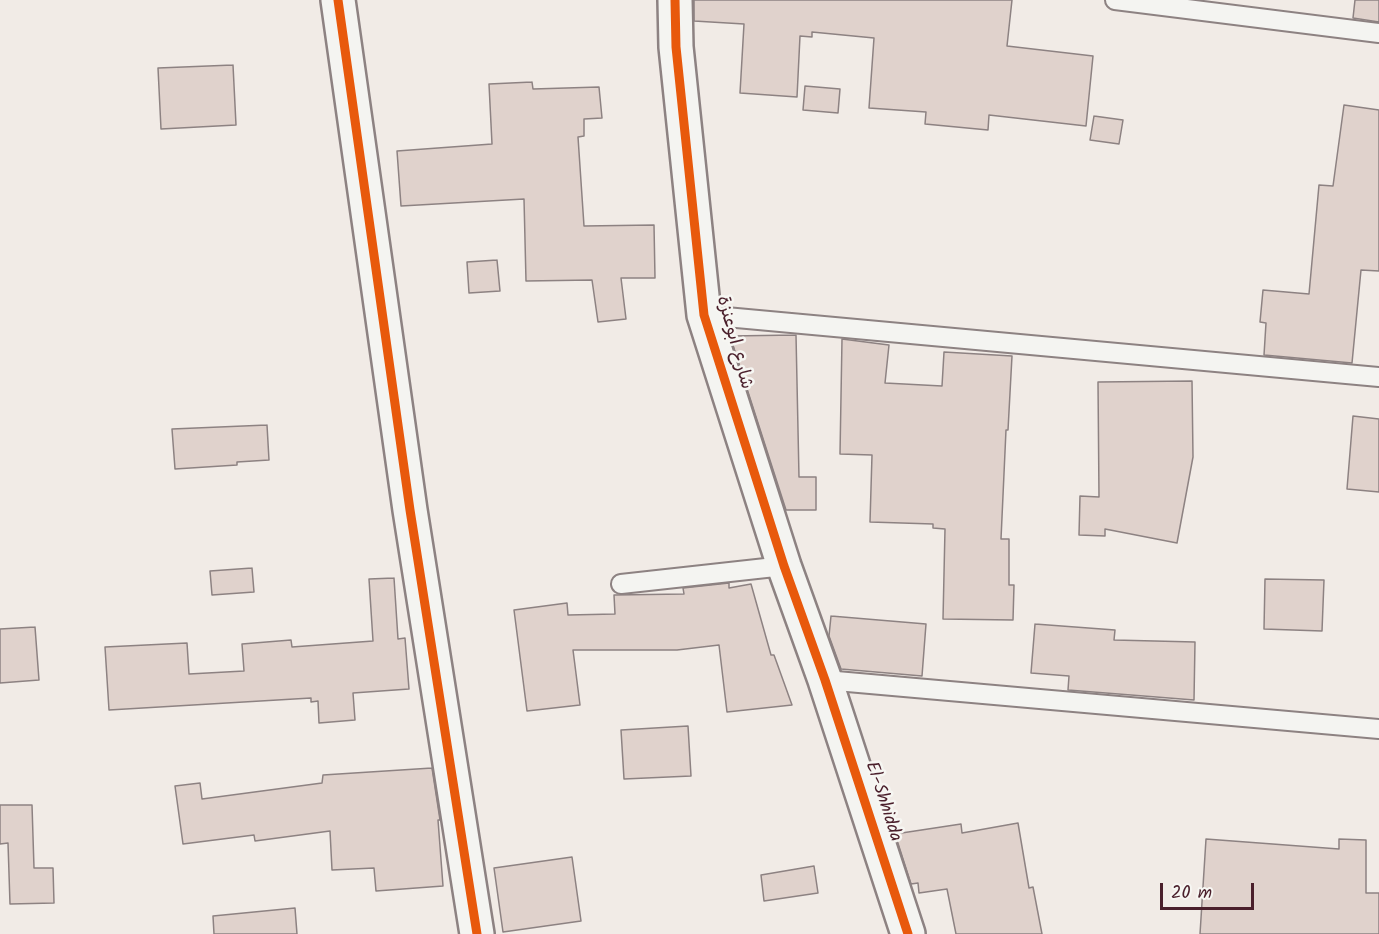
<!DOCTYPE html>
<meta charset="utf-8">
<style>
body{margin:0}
#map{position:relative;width:1379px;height:934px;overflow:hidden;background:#f1ebe6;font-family:Kalam,sans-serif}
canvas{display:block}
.scale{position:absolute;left:1160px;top:883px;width:94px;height:27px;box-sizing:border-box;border:3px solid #4a1f2b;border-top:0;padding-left:8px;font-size:18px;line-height:21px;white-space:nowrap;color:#4a1f2b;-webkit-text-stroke:4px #f6f6f2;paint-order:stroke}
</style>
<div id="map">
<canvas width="1379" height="934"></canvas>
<div class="scale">20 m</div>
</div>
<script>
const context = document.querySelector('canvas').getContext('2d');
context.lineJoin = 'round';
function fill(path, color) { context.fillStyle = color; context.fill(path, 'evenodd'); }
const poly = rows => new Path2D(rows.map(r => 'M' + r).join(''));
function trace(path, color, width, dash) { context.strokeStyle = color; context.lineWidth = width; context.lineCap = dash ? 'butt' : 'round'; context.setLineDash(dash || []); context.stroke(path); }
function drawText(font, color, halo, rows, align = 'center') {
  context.font = font + ' Kalam,"Playpen Sans Arabic",sans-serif'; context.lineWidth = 5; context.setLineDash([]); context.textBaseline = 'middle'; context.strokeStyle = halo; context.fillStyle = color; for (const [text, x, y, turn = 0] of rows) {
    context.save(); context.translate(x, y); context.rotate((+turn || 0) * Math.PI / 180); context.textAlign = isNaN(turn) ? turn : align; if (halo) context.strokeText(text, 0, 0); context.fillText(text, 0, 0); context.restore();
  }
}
const building = poly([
 [694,0,1012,0,1007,46,1093,56,1086,126,989,115,988,130,925,124,926,112,869,108,874,38,812,32,812,37,800,36,797,97,740,93,744,24,694,21,694,0],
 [1355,0,1379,0,1379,22,1353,18,1355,0],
 [233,65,236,125,161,129,158,68,233,65],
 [532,82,533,89,599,87,602,118,584,119,584,136,578,137,584,226,654,225,655,278,621,278,626,319,598,322,592,280,526,281,524,199,401,206,397,151,492,144,489,84,532,82],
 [805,86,840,89,838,113,803,110,805,86],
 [1344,105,1379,110,1379,271,1361,270,1352,363,1264,355,1266,323,1260,322,1263,290,1309,294,1319,185,1333,186,1344,105],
 [1094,116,1123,120,1119,144,1090,140,1094,116],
 [497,260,500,291,469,293,467,262,497,260],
 [796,335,799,477,816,477,816,510,786,510,730,336,796,335],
 [842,339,889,345,885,383,942,386,944,352,1012,356,1008,430,1006,430,1001,539,1009,539,1009,585,1014,585,1013,620,943,619,945,529,933,528,933,524,870,522,872,455,840,454,842,339],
 [1192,381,1193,457,1177,543,1105,529,1105,536,1079,535,1080,496,1099,497,1098,382,1192,381],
 [1353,416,1379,419,1379,492,1347,489,1353,416],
 [267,425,269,460,237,462,237,465,175,469,172,429,267,425],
 [252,568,254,592,212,595,210,571,252,568],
 [394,578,398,639,405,638,409,689,353,693,355,720,319,723,318,701,311,702,311,698,109,710,105,647,187,643,189,674,244,671,242,644,291,640,292,647,373,641,369,579,394,578],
 [1265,579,1324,580,1322,631,1264,629,1265,579],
 [729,583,729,588,751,584,771,655,774,655,792,705,727,712,719,645,677,650,573,650,580,705,527,711,514,610,567,603,568,615,615,614,614,595,684,594,683,588,729,583],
 [831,616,926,624,922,676,841,669,829,636,831,616],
 [1035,624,1115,630,1114,640,1195,642,1194,700,1068,690,1069,676,1031,673,1035,624],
 [35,627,39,680,0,683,0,629,35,627],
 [688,726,691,776,624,779,621,730,688,726],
 [432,768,440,820,438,820,443,886,376,891,374,868,332,870,330,831,255,841,254,835,183,844,175,786,200,783,202,799,322,783,323,775,432,768],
 [0,805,32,805,34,868,53,868,54,903,10,904,8,843,0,844,0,805],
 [1018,823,1029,888,1033,887,1042,934,956,934,947,889,919,893,918,883,911,884,895,834,961,824,962,833,1018,823],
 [1206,839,1339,849,1339,839,1366,840,1366,893,1379,893,1379,934,1200,934,1206,839],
 [572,857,581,921,503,932,494,868,572,857],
 [814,866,818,893,764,901,761,875,814,866],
 [295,908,297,934,214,934,213,916,295,908]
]);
fill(building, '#e0d2cc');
trace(building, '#8d8282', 1.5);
const service = poly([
 [1115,0,1379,33],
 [704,315,1379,377],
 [621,584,784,566],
 [825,680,1379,729]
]);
const minor = poly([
 [338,0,410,510,477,934],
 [675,0,676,47,704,315,784,566,825,680,908,934]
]);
trace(service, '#8d8282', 22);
trace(minor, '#8d8282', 38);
trace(service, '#f4f4f1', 18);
trace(minor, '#f4f4f1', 33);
trace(poly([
 [338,0,410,510,477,934],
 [675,0,676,47,704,315,784,566,825,680,908,934]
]), '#e8590c', 9);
drawText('18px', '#4a1f2b', '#f6f6f2', [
 ["شارع ابوعنزة",733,343,75],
 ["El-Shhidda",882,802,72]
]);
</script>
